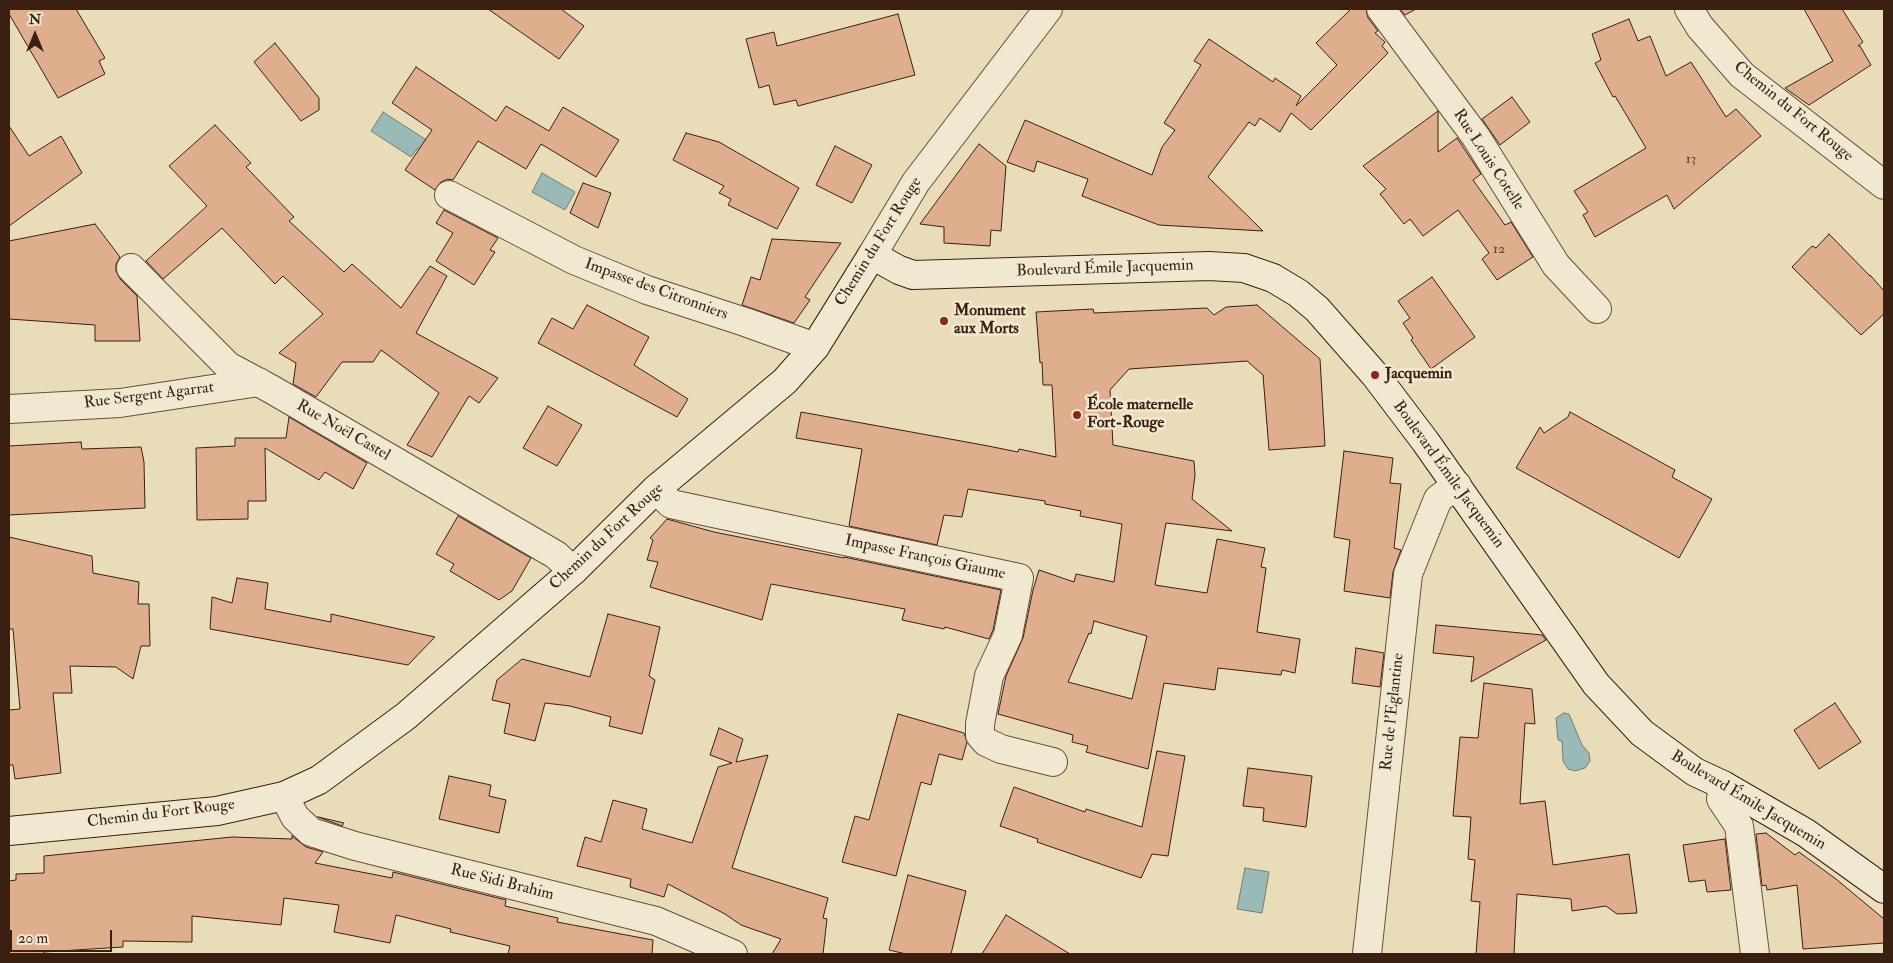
<!DOCTYPE html>
<meta charset="utf-8">
<style>
body{margin:0}
#map{position:relative;width:1893px;height:963px;overflow:hidden;background:#e9dcb9;font-family:"IM FELL Double Pica",serif}
canvas{display:block}
.frame{position:absolute;inset:0;border:10px solid #3b1f13;pointer-events:none}
.north{position:absolute;left:10px;top:10px;width:50px;height:50px;-webkit-text-stroke:4px #f1e8d2;paint-order:stroke;rotate:0deg;font-size:14px;font-weight:700;line-height:20px;text-align:center;color:#3b1f13}
.north::after{content:'';display:block;margin:auto;width:18px;height:22px;background:#3b1f13;clip-path:polygon(50% 0,100% 100%,50% 72%,0 100%)}
.scale{position:absolute;left:10px;top:930px;width:102px;height:22px;box-sizing:border-box;border:2px solid #3b1f13;border-top:0;padding-left:6px;font-size:15px;line-height:18px;white-space:nowrap;color:#3b1f13;-webkit-text-stroke:4px #f1e8d2;paint-order:stroke}
</style>
<div id="map">
<canvas width="1893" height="963"></canvas>
<div class="frame"></div>
<div class="north">N</div>
<div class="scale">20 m</div>
</div>
<script>
const context = document.querySelector('canvas').getContext('2d');
context.lineJoin = 'round';
function fill(path, color) { context.fillStyle = color; context.fill(path, 'evenodd'); }
const poly = rows => new Path2D(rows.map(r => 'M' + r).join(''));
function trace(path, color, width, dash) { context.strokeStyle = color; context.lineWidth = width; context.lineCap = dash ? 'butt' : 'round'; context.setLineDash(dash || []); context.stroke(path); }
function drawText(font, color, halo, rows, align = 'center') {
  context.font = font + ' "IM FELL Double Pica",serif'; context.lineWidth = 5; context.setLineDash([]); context.textBaseline = 'middle'; context.strokeStyle = halo; context.fillStyle = color; for (const [text, x, y, turn = 0] of rows) {
    context.save(); context.translate(x, y); context.rotate((+turn || 0) * Math.PI / 180); context.textAlign = isNaN(turn) ? turn : align; if (halo) context.strokeText(text, 0, 0); context.fillText(text, 0, 0); context.restore();
  }
}
const water = poly([
 [383,112,428,141,424,148,418,148,411,157,371,131,383,112],
 [542,173,575,192,565,210,532,192,542,173],
 [1564,713,1569,714,1582,745,1589,753,1590,761,1585,768,1575,771,1568,769,1563,761,1562,741,1558,740,1556,718,1564,713],
 [1245,868,1269,872,1262,913,1237,909,1245,868]
]);
fill(water, '#9abab7');
trace(water, '#747c75', 1);
const building = poly([
 [9,9,76,9,105,58,99,61,105,74,58,98,9,14,9,9],
 [488,9,561,9,584,26,559,59,488,9],
 [1351,9,1366,9,1368,18,1378,31,1375,33,1385,42,1382,46,1388,53,1311,130,1291,113,1280,132,1260,118,1255,126,1249,122,1208,177,1263,231,1159,225,1082,196,1088,179,1037,161,1034,172,1007,162,1025,120,1152,175,1162,147,1175,130,1164,123,1201,65,1194,61,1209,39,1273,82,1275,78,1301,96,1296,106,1337,65,1316,43,1351,9],
 [1400,9,1416,9,1405,15,1400,9],
 [1804,9,1842,9,1863,42,1858,46,1860,46,1871,65,1809,105,1785,88,1833,61,1804,9],
 [898,14,915,75,798,106,796,100,774,105,769,85,759,88,746,39,774,32,777,46,898,14],
 [1629,19,1638,41,1650,36,1666,76,1691,62,1726,117,1736,109,1761,136,1674,209,1667,195,1595,237,1583,215,1588,212,1574,191,1646,148,1615,96,1613,97,1595,63,1601,60,1592,34,1629,19],
 [275,43,319,98,319,110,301,121,254,62,275,43],
 [416,67,496,121,506,106,549,131,563,107,619,140,596,177,541,144,526,169,478,141,453,180,448,179,441,182,435,190,405,170,432,130,392,103,416,67],
 [1512,97,1530,122,1500,145,1482,119,1512,97],
 [1438,111,1438,152,1457,138,1481,174,1473,180,1505,225,1511,222,1533,257,1497,280,1482,259,1489,253,1458,210,1423,236,1410,219,1404,224,1380,194,1386,189,1363,166,1438,111],
 [215,125,251,163,246,167,294,217,289,221,344,272,352,264,401,308,430,266,447,276,416,333,498,378,479,403,469,396,432,457,407,445,439,393,381,350,373,362,342,362,316,397,293,384,296,363,279,353,323,314,283,276,275,284,222,228,163,279,146,261,207,206,169,166,215,125],
 [9,126,29,156,61,136,82,173,9,226,9,126],
 [686,133,719,142,799,188,777,229,728,205,731,199,719,193,724,186,673,160,686,133],
 [979,144,1006,166,1001,231,991,230,990,246,944,243,944,227,920,224,979,144],
 [835,146,872,165,852,203,816,185,835,146],
 [583,183,611,193,598,228,570,213,583,183],
 [444,210,498,238,490,250,495,252,474,285,436,261,453,233,436,223,444,210],
 [95,224,120,257,116,264,116,271,120,279,137,296,140,341,95,341,95,325,9,319,9,241,95,224],
 [1829,234,1870,276,1870,275,1884,291,1884,314,1861,335,1792,267,1812,246,1816,248,1829,234],
 [772,239,841,243,805,297,810,300,794,323,742,305,751,277,760,280,772,239],
 [1432,277,1475,337,1431,369,1411,340,1413,338,1403,323,1410,318,1398,301,1432,277],
 [587,305,649,337,634,365,688,399,677,417,538,343,552,318,573,329,587,305],
 [1257,305,1320,359,1325,446,1269,450,1263,375,1247,361,1129,369,1110,390,1113,445,1194,461,1195,475,1192,499,1232,531,1166,523,1155,585,1207,593,1217,539,1265,548,1261,567,1266,568,1257,632,1300,639,1295,673,1282,670,1281,675,1218,668,1215,690,1164,683,1148,769,1086,752,1088,746,1072,742,1073,735,998,714,1006,676,1023,638,1033,590,1039,570,1074,582,1076,574,1114,582,1122,524,1080,516,1081,511,1045,504,1045,501,968,489,962,517,944,515,937,545,849,526,862,449,796,438,801,412,983,445,1018,452,1019,449,1056,457,1052,385,1043,385,1042,362,1040,363,1036,312,1093,309,1094,313,1207,308,1214,315,1226,307,1257,305],
 [1094,621,1147,636,1132,699,1068,682,1089,633,1091,634,1094,621],
 [548,406,582,425,557,466,523,448,548,406],
 [1570,412,1675,470,1672,477,1712,499,1679,558,1516,468,1540,427,1544,433,1568,417,1570,412],
 [289,417,367,463,353,489,325,472,319,480,265,448,266,501,248,501,248,519,197,520,196,448,235,446,235,438,286,438,289,417],
 [81,442,82,449,141,447,144,462,145,508,9,515,9,446,81,442],
 [1344,451,1393,458,1390,483,1401,484,1394,548,1401,550,1393,572,1390,598,1344,591,1350,540,1334,537,1344,451],
 [458,516,531,558,512,591,499,600,450,571,454,564,436,554,458,516],
 [667,519,714,532,844,558,844,557,1001,590,993,630,989,639,945,627,944,629,902,620,905,609,771,584,762,620,650,587,658,562,647,560,653,540,650,538,667,519],
 [9,537,92,556,93,573,139,582,138,604,149,604,150,646,141,646,133,679,116,667,70,666,72,693,53,693,61,773,15,779,13,765,9,765,9,710,20,709,13,629,9,629,9,537],
 [237,578,268,583,265,609,331,622,331,614,435,637,408,665,210,629,212,597,232,603,237,578],
 [608,614,660,627,649,676,655,680,642,734,609,726,611,717,570,706,545,703,535,741,504,733,510,704,492,700,497,680,522,659,590,677,608,614],
 [1436,625,1542,635,1546,640,1471,682,1474,657,1433,653,1436,625],
 [1356,648,1384,653,1380,687,1352,683,1356,648],
 [1484,683,1532,689,1535,724,1525,723,1520,804,1545,801,1553,865,1629,854,1637,913,1617,914,1606,906,1572,911,1571,899,1517,894,1514,954,1476,954,1480,902,1471,901,1475,860,1468,859,1471,817,1453,816,1460,737,1478,738,1484,683],
 [1835,703,1861,742,1819,769,1794,730,1835,703],
 [898,714,964,733,967,742,962,760,939,754,931,785,921,782,896,876,842,862,855,816,869,820,898,714],
 [719,728,743,739,736,762,768,755,732,868,828,898,823,918,827,919,823,954,772,954,781,939,741,925,725,914,668,884,664,897,630,887,631,879,577,866,585,837,601,842,613,800,647,809,642,829,692,843,718,767,732,763,710,755,719,728],
 [1157,751,1185,756,1168,856,1152,854,1141,878,1037,842,1038,839,1000,826,1014,787,1085,812,1086,809,1142,827,1157,751],
 [1248,768,1312,776,1306,827,1263,821,1264,808,1243,806,1248,768],
 [449,776,491,785,489,796,506,800,499,833,439,819,449,776],
 [318,817,344,823,342,826,318,817],
 [1766,833,1795,855,1799,852,1836,879,1884,919,1884,943,1803,949,1797,885,1767,890,1766,885,1762,886,1756,834,1766,833],
 [292,836,306,847,323,852,315,863,392,878,393,872,506,900,505,906,558,918,557,922,653,940,652,954,508,954,510,946,450,932,451,929,396,915,390,943,334,932,339,905,284,898,281,925,192,916,192,942,123,941,123,947,44,952,44,954,9,954,9,881,16,880,16,874,44,873,44,856,232,837,292,839,292,836],
 [1725,839,1731,890,1707,892,1705,880,1689,882,1683,845,1725,839],
 [908,875,966,891,951,954,906,954,889,950,908,875],
 [1006,915,1070,954,982,954,1006,915]
]);
fill(building, '#dfae8d');
trace(building, '#3b1f13', 1);
const minor = poly([
 [1381,9,1476,137,1556,265,1597,309],
 [1689,9,1700,27,1742,75,1884,185],
 [449,195,574,260,647,290,745,322,815,347],
 [872,255,916,182,1048,9],
 [131,268,228,366,271,389,556,555,573,571],
 [9,409,120,403,259,382],
 [656,489,671,504,1019,578,1008,635,989,676,980,724,980,735,986,742,1001,749,1053,762],
 [1723,785,1721,799,1739,826,1755,954],
 [284,796,295,817,311,832,355,846,656,921,733,954],
 [1367,954,1408,574,1438,499,1457,485]
]);
const secondary = poly([
 [9,831,217,811,284,796,319,780,406,716,573,571,656,489,785,381,815,347,872,255,899,270,913,275,1209,266,1244,268,1273,278,1298,293,1317,309,1375,375,1425,441,1596,684,1642,733,1695,772,1723,785,1806,833,1884,889]
]);
trace(minor, '#664e3c', 30);
trace(secondary, '#3b1f13', 30);
trace(minor, '#f1e8d2', 28);
trace(secondary, '#f1e8d2', 28);
for (const [x, y, r, color] of [
 [944,321,5,"#8f2418"],
 [1375,375,5,"#8f2418"],
 [1077,415,5,"#8f2418"]
]) { const dot = new Path2D(); dot.arc(x, y, r, 0, 2 * Math.PI); context.fillStyle = color; context.fill(dot); trace(dot, '#f1e8d2', 2); }
drawText('14px', '#644332', null, [
 ["13",1691,160],
 ["12",1499,250]
]);
drawText('16px', '#3b1f13', '#f1e8d2', [
 ["Chemin du Fort Rouge",1793,112,39],
 ["Rue Louis Cotelle",1488,160,57],
 ["Chemin du Fort Rouge",879,242,-58],
 ["Boulevard Émile Jacquemin",1105,269,-2],
 ["Impasse des Citronniers",656,290,20],
 ["Rue Sergent Agarrat",149,396,-7],
 ["Rue Noël Castel",343,431,30],
 ["Boulevard Émile Jacquemin",1448,475,54],
 ["Chemin du Fort Rouge",607,537,-43],
 ["Impasse François Giaume",925,558,12],
 ["Rue de l'Eglantine",1393,712,-84],
 ["Boulevard Émile Jacquemin",1748,801,31],
 ["Chemin du Fort Rouge",161,814,-7],
 ["Rue Sidi Brahim",502,883,14]
]);
drawText('bold 16px', '#3b1f13', '#f1e8d2', [
 ["Monument",954,312],
 ["aux Morts",954,330],
 ["Jacquemin",1385,375],
 ["École maternelle",1087,406],
 ["Fort-Rouge",1087,424]
], 'left');
</script>
